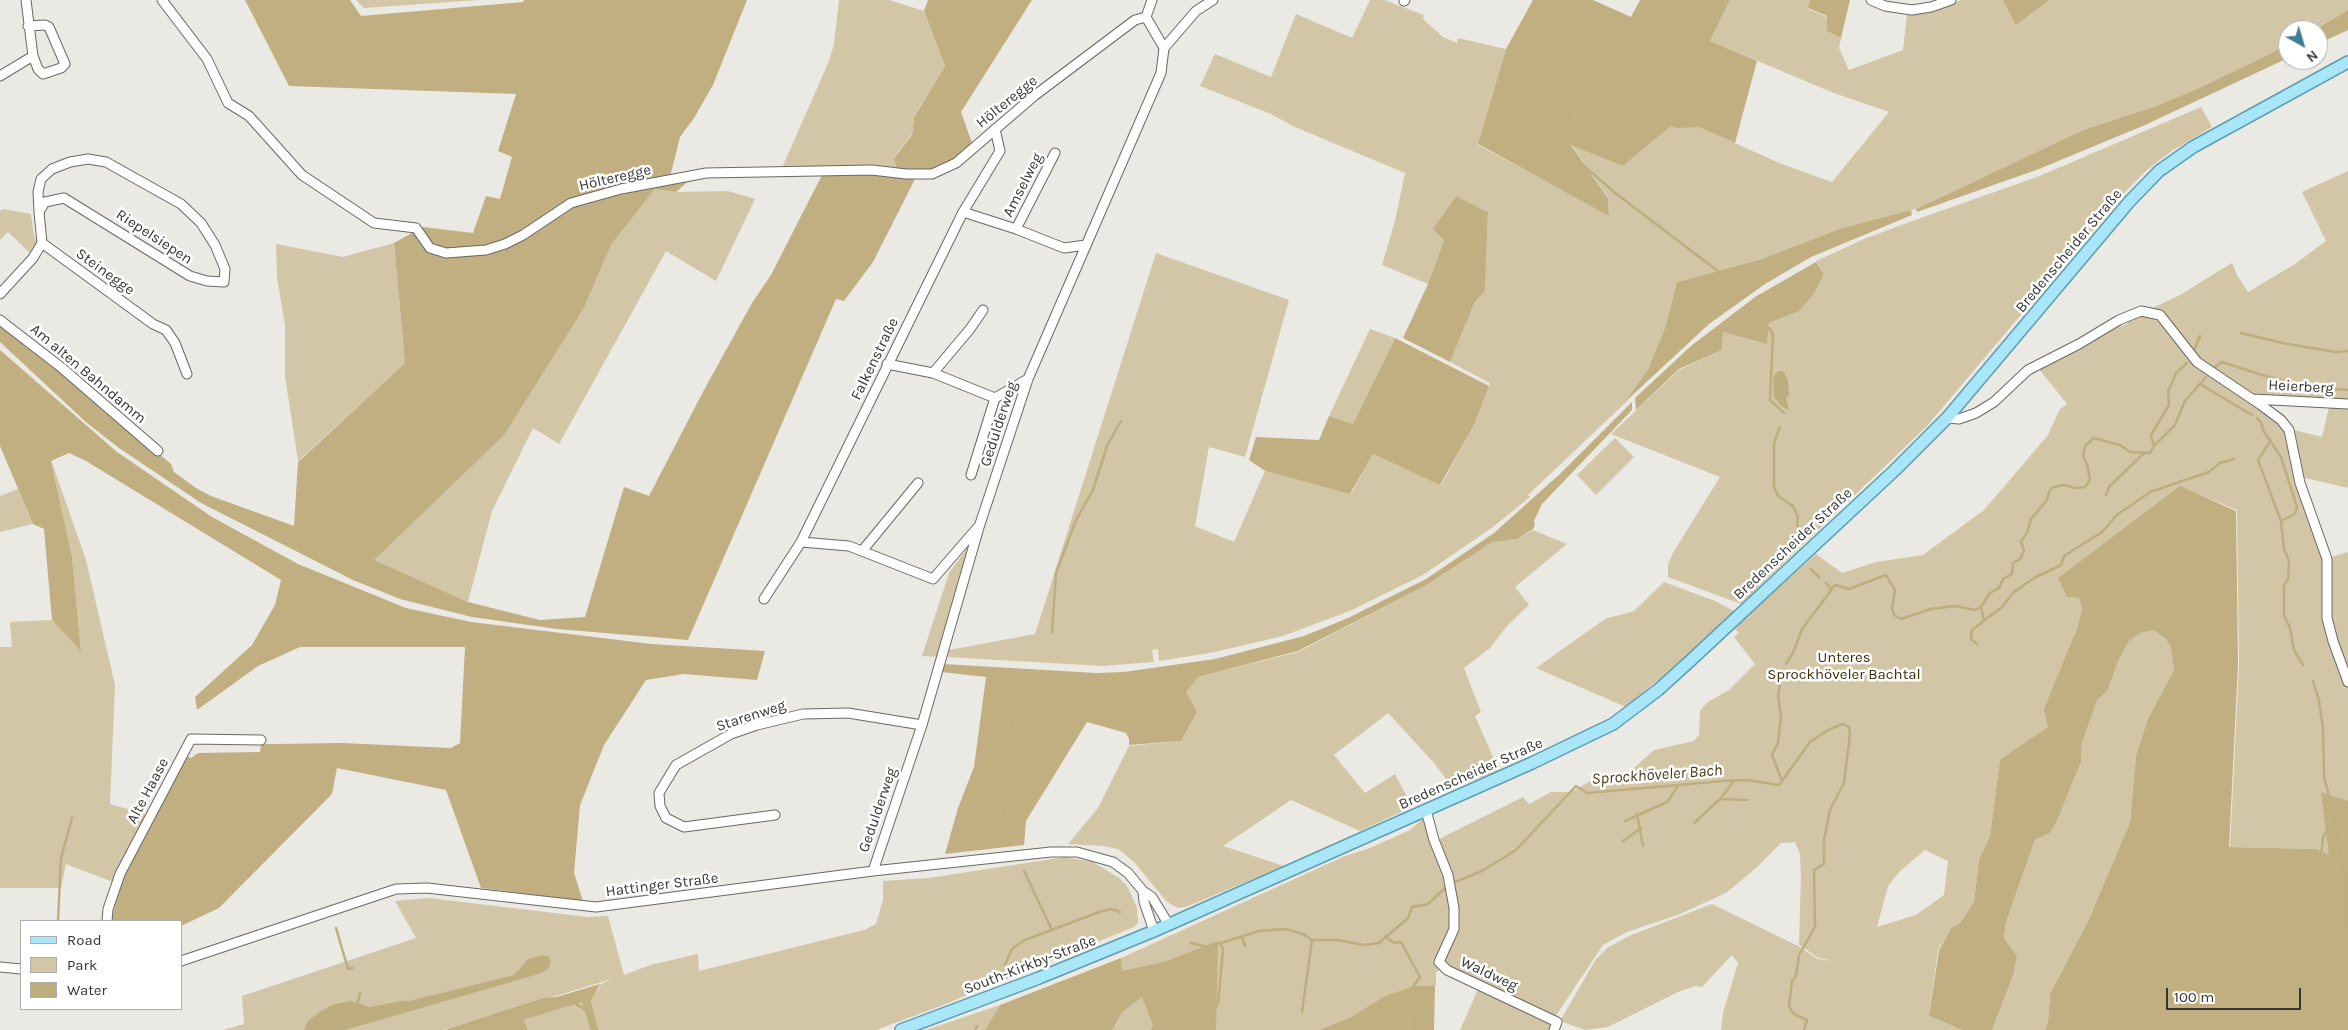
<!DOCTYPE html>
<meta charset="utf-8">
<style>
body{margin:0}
#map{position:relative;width:2348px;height:1030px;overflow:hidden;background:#ebe9e4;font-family:Karla,sans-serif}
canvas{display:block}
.legend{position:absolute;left:20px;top:920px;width:162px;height:90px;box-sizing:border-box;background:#fff;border:1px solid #aeaead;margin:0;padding:6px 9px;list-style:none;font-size:15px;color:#353533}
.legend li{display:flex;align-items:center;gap:10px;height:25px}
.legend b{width:25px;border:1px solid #aeaead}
.north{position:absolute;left:2278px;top:20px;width:50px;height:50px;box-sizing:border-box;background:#fff;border:1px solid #aeaead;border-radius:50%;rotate:141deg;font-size:14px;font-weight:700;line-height:20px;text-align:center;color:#353533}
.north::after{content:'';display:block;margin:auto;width:18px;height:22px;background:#3d7e91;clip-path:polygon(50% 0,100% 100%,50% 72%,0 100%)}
.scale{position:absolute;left:2166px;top:988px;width:135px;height:22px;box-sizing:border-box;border:2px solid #353533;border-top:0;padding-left:6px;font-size:15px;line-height:18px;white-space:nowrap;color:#353533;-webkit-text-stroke:4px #fff;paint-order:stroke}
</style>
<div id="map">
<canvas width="2348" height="1030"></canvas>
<ul class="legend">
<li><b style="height:6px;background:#a9e6f8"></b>Road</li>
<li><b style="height:14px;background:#d3c6a6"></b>Park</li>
<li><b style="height:14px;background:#bead7e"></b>Water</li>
</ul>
<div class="north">N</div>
<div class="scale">100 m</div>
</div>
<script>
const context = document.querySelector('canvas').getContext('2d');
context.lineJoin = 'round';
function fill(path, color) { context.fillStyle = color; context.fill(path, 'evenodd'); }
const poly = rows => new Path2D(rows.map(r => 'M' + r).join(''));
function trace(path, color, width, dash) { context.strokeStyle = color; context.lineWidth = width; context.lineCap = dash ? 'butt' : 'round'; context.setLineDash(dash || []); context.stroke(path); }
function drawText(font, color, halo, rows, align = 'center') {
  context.font = font + ' Karla,sans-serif'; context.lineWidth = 5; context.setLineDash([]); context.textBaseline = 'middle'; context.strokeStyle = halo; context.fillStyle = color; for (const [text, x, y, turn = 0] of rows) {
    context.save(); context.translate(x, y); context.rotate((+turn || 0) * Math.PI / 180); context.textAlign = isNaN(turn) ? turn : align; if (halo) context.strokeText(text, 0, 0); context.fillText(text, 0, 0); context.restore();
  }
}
fill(poly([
 [356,0,479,0,364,8],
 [839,0,889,0,924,11,945,66,914,116,912,134,894,157,897,170,782,168,829,61,834,44],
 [1370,0,1384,0,1424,15,1423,19,1443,37,1457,43,1458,38,1506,49,1478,145,1609,215,1608,197,1571,144,1623,166,1671,126,1699,127,1779,163,1832,182,1889,112,1834,93,1710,41,1730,0,1810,0,1808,9,1827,17,1827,31,1841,38,1839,48,1849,70,1903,50,1907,14,1945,7,1961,0,2348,0,2348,10,2313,30,2288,30,2288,45,2197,89,2153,107,2083,130,1916,209,1839,229,1762,259,1677,282,1665,328,1649,370,1625,403,1528,495,1530,497,1493,527,1423,575,1352,610,1283,636,1210,653,1159,661,1158,649,1152,650,1154,662,1103,666,948,657,949,650,1035,634,1156,253,1289,300,1245,457,1209,447,1195,526,1234,542,1265,471,1351,494,1373,454,1441,485,1474,425,1490,383,1450,362,1475,302,1485,291,1488,212,1456,196,1434,228,1444,240,1428,284,1382,265,1395,221,1405,173,1295,127,1271,114,1200,86,1215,54,1271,77,1296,14,1352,38],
 [2201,107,2212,127,2170,152,2148,169,2122,195,1927,426,1741,604,1668,577,1668,564,1674,551,1720,477,1611,434,1679,370,1722,350,1723,332,1767,344,1769,323,1799,310,1813,294,1824,274,1816,261,1864,239,1915,220,2037,177],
 [2348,171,2348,402,2310,401,2248,393,2290,429,2322,437,2330,403,2348,404,2348,488,2301,477,2327,568,2325,603,2348,685,2348,1030,2318,849,2230,847,2239,664,2237,510,2181,487,2062,575,2068,597,2079,598,2082,609,2048,727,2000,761,1990,836,1979,859,1974,902,1960,923,1951,928,1938,950,1929,1016,1962,1030,1721,1030,1723,1013,1738,963,1732,955,1702,987,1695,986,1678,992,1608,1027,1585,1030,1560,1021,1596,959,1607,948,1629,936,1712,904,1798,946,1818,959,1834,961,1819,958,1799,945,1801,876,1800,854,1795,842,1781,843,1756,868,1726,893,1680,914,1627,932,1603,945,1555,1017,1438,961,1439,969,1436,973,1436,986,1415,986,1385,996,1351,1017,1319,1030,1057,1030,1121,964,1121,958,1345,856,1370,848,1410,830,1424,818,1433,842,1523,797,1529,804,1551,792,1571,792,1589,782,1625,776,1654,750,1694,741,1699,735,1700,711,1708,702,1729,690,1755,664,1734,637,1739,633,1734,628,1816,554,1842,573,1876,562,1923,555,1984,510,2048,435,2060,409,2067,404,2038,368,2108,330,2127,324,2129,319,2180,295,2232,263,2237,275,2248,292,2295,264,2326,241,2302,192],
 [1925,850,1948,861,1944,895,1916,915,1877,927,1888,886,1900,871],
 [655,189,676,192,728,191,755,199,716,281,666,251,559,444,533,428,492,511,468,602,373,560,504,434,584,308,611,245],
 [3,209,31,214,34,236,37,242,30,253,8,232,0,240,0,211],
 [394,243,405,363,298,461,285,376,285,325,277,278,276,244,343,257],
 [1370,329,1395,338,1353,424,1329,416],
 [1615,438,1634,457,1596,495,1577,475],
 [51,460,86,560,115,685,110,804,148,815,113,882,66,864,61,888,0,888,0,647,12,647,10,622,52,620,81,650,72,558],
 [18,489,33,524,0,532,0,496],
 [1533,530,1567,544,1515,587,1529,605,1507,626,1490,648,1464,668,1481,712,1475,716,1499,771,1453,788,1434,763,1388,713,1334,755,1365,793,1395,774,1412,807,1360,831,1291,800,1223,846,1284,866,1186,907,1178,908,1167,902,1134,862,1118,849,1104,846,1068,844,1098,808,1129,746,1181,741,1197,712,1185,692,1198,677,1298,652,1425,586,1492,541,1517,539],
 [975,538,939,657,922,656,949,573],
 [2348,552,2348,677,2328,611,2328,558],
 [1664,582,1715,601,1734,611,1691,652,1626,707,1536,668,1605,619,1634,611],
 [2153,630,2166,639,2172,647,2174,670,2148,720,2136,754,2130,822,2089,919,2050,994,2048,1022,2045,1030,1992,1030,2014,975,2017,956,2004,938,2006,922,2035,840,2050,833,2057,821,2081,762,2082,743,2097,699,2108,690,2118,661,2129,641,2141,633],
 [1065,857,1093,862,1119,878,1127,886,1137,907,1138,923,1134,927,938,1007,876,1030,599,1030,591,1002,601,984,612,979,443,1030,223,1030,244,1024,242,996,416,938,395,901,429,898,588,917,608,916,624,975,650,965,698,954,699,971,864,930,876,924,883,900,883,881,929,878],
 [1479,987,1556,1024,1553,1030,1460,1030],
 [582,1002,590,1030,528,1030,524,1020],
 [1000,1005,985,1030,926,1030]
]), '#d3c6a6');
fill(poly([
 [245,0,350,0,361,16,523,2,524,0,747,0,713,85,694,118,680,137,670,177,692,178,676,192,655,189,611,245,584,308,504,435,374,560,468,602,540,620,585,617,624,487,649,496,704,390,752,303,771,275,822,175,871,173,916,177,873,262,844,301,836,299,688,640,557,629,472,617,400,599,353,580,201,503,119,448,87,423,0,342,0,322,126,426,171,464,174,472,196,488,211,496,294,526,298,462,405,363,394,243,423,227,473,233,486,196,500,199,512,157,498,151,516,94,289,86],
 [928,0,1032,0,961,112,972,143,953,160,928,170,897,170,894,158,912,135,914,117,945,66,924,11],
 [1533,0,1593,0,1631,17,1640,0,1730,0,1710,41,1757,61,1735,143,1699,127,1676,128,1671,126,1623,166,1571,145,1608,198,1609,216,1478,144,1506,49],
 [1810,0,1850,0,1841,38,1827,31,1827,16,1808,8],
 [2003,0,2049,0,2016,25],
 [2348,10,2348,30,2318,44,2318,30,2314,30],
 [2288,45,2288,58,2145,125,2039,169,1917,212,1916,209,2083,130,2153,107,2197,89],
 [1456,196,1488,212,1485,291,1475,302,1450,362,1403,338,1428,284,1444,240,1433,229],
 [1911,210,1912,215,1811,257,1765,284,1709,324,1624,403,1648,370,1665,328,1677,282,1762,259,1839,229],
 [1816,262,1824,274,1813,295,1799,311,1769,323,1767,344,1723,332,1722,350,1679,369,1636,410,1635,398,1691,346,1755,297],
 [1395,338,1489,386,1474,425,1440,485,1373,454,1350,494,1265,471,1249,460,1256,437,1319,440,1329,416,1353,424],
 [0,350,117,452,212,517,298,564,406,608,471,622,651,644,765,651,757,680,684,674,646,680,604,745,580,805,574,873,583,901,481,888,446,790,337,768,332,794,219,908,181,926,181,921,111,921,121,883,186,756,191,758,198,753,260,752,261,744,275,744,342,743,451,748,460,743,465,647,300,647,258,666,197,710,195,697,252,645,275,605,281,580,86,461,69,453,51,461,72,557,81,651,52,620,44,529,33,524,0,446],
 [1632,402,1632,410,1542,504,1534,521,1535,525,1533,529,1517,539,1492,542,1425,586,1298,651,1198,677,1186,692,1197,712,1181,741,1129,745,1129,739,1126,733,1087,722,1026,821,1024,845,945,854,958,808,974,767,986,677,941,672,943,664,1096,673,1124,672,1215,659,1304,636,1348,618,1426,579,1494,533,1561,473],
 [2180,486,2236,511,2238,664,2229,847,2317,849,2329,855,2321,792,2348,801,2348,1030,2045,1030,2048,1022,2050,994,2089,919,2130,822,2136,755,2148,719,2174,670,2171,647,2166,639,2153,630,2141,633,2129,641,2118,661,2108,690,2097,700,2082,743,2081,762,2057,821,2050,833,2035,840,2006,922,2004,938,2017,956,2014,974,1992,1030,1962,1030,1929,1016,1939,950,1951,928,1960,923,1974,902,1979,859,1990,836,2000,760,2048,727,2044,709,2076,631,2082,609,2079,598,2067,597,2058,578],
 [1218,941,1216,1030,1151,1030,1153,1025,1142,997,1122,1012,1112,1030,985,1030,1000,1005,1121,958,1122,971,1164,962],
 [600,984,591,1002,599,1030,590,1030,582,1002,524,1020,528,1030,445,1030],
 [1414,986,1435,986,1434,1030,1319,1030,1351,1017,1385,996]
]), '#c1af81');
fill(poly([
 [1778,371,1783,371,1788,380,1789,395,1786,398,1789,410,1781,406,1774,397,1773,377],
 [542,955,549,957,551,963,548,969,542,973,345,1030,304,1030,308,1021,321,1011,335,1004,351,1001,370,1007,401,1001,409,1001,514,975,528,959]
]), '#bead7e');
trace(poly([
 [1532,57,1547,82,1565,98,1569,108,1570,117,1564,132,1567,148,1574,157,1614,192,1723,275],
 [1769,328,1773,334,1770,400,1784,413],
 [2241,333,2287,344,2336,352,2348,351],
 [2193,353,2200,336],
 [2212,369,2222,362,2262,375,2308,387,2348,390],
 [2200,384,2252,415],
 [2257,418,2261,422,2263,430,2281,457,2297,507,2295,514,2281,521,2284,549,2289,561,2288,579,2284,585,2284,616,2290,628,2294,650,2303,665],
 [1780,427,1774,443,1774,487,1778,496,1793,506,1798,517,1797,524,1801,534],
 [2271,440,2258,460,2281,521],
 [2154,446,2151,435,2169,405,2168,392,2176,373,2187,363],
 [2106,495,2109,487,2144,453],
 [1811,569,1819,577],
 [1826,583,1830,588],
 [1981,607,1984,620],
 [1052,633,1056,573,1076,520,1093,490,1107,446,1121,421],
 [1977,644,1971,639,1972,630,2002,607,2014,592,2034,578,2061,565,2064,556,2102,532,2117,515,2150,492,2209,472,2220,463,2234,459],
 [1786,664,1793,653,1802,629,1835,585,1849,589,1886,575,1895,590,1892,608,1894,615,1901,619,1931,609,1955,606,1975,610,1981,607,1990,593,1999,588,2003,579,2012,574,2013,563,2020,559,2024,551,2021,541,2027,533,2031,519,2046,501,2051,488,2063,485,2076,488,2085,487,2090,480,2087,464,2083,456,2085,446,2094,438,2120,445,2130,452,2150,453,2154,446,2175,425,2185,401,2206,377],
 [1782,781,1772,755,1778,743,1781,717,1778,696,1782,671],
 [1721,799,1747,800],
 [1637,814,1643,846],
 [2335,818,2346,889,2348,925],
 [1625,821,1667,802,1678,786],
 [1694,823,1720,799,1734,781],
 [1623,841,1641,828],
 [1009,843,1004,812,1011,756,1011,727,1014,707],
 [2267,865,2312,862,2321,857,2323,837,2335,818,2324,777,2323,728,2319,701,2313,681],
 [1024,871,1052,930],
 [1455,882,1482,871,1516,850,1576,786,1587,793,1723,781,1748,780,1779,785,1810,742,1828,730,1843,724,1849,727,1850,734,1844,783,1830,810,1824,840,1824,864,1814,870,1815,927,1799,955,1796,976,1792,981,1789,1007,1794,1014,1807,1020,1804,1030],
 [58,921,61,858,72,818],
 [336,928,348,969,353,968],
 [1385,936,1394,943,1401,942,1420,977,1412,988],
 [1242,937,1245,946],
 [1191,943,1208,947,1259,931,1285,929,1303,934,1312,940,1337,940,1364,945,1379,943,1408,918,1412,907,1428,904,1446,887],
 [1005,965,1012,949,1025,940,1102,911,1111,909,1120,912],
 [358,1002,360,993],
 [1302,1012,1312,940],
 [449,1030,545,999,567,998,587,1011,595,1030],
 [975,1030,977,1026],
 [1209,1030,1214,1010,1218,1004,1223,950,1221,943],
 [1415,1030,1415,1010,1420,1003,1417,996]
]), '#bead7e', 2.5);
const minor = poly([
 [162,0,207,59,228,103,249,116,302,175,374,223,416,228,430,248,446,253,486,250,505,244,523,235,571,203,621,189,706,173,872,170,906,174,932,174,956,163,1034,96,1123,29,1135,20,1146,17],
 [1871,0,1885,6,1912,10,1931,7,1951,0],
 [1404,1,1405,0],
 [28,26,45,25,49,27,65,64,61,68,43,74,38,69,33,56],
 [1164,48,1196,11,1213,0],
 [0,76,33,56,26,0],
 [39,212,45,202,64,198,190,276,207,281,224,282,225,269,215,245,201,223,181,204,106,162,88,159,70,162,52,169,41,179,38,192,39,212,42,243],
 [963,212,1016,229,1064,248,1086,245],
 [1016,229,1055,153],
 [0,294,33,258,42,243,153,324,166,330,175,343,187,374],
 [0,320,62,368,158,451],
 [887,364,933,373,995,398,1028,379],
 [933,373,970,329,983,310],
 [2253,399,2348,404],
 [1947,418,1959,419,1976,413,1994,402,2028,370,2079,344,2119,320,2141,311,2160,315,2197,362,2261,405,2281,420,2289,430,2300,483,2327,559,2327,618,2333,641,2348,682],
 [971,475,995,398],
 [801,542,849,546,933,579,978,527],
 [862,551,918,483],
 [764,599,801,542,963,212,1000,151,995,129],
 [1426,810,1434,840,1448,875,1454,908,1454,929,1439,962,1447,970,1557,1022,1554,1030],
 [775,815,684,827,666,818,660,806,659,793,676,765,731,734,757,725,803,714,848,713,922,725],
 [873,871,922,725,980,524,1028,379,1161,73,1164,48,1146,17,1152,0],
 [1143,891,1144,902,1154,931],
 [107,921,108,909,120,874,191,739,261,740],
 [181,961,396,889,427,888,596,907,873,871,1051,852,1077,852,1113,862,1128,873,1143,891,1152,897,1169,925],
 [0,967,21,969]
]);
const major = poly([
 [901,1030,1039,978,1154,931,1532,763,1613,724,1658,690,1690,661,1895,470,1947,418,2129,202,2159,171,2193,147,2348,62]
]);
trace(minor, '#696864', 11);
trace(major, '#5b9eb0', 14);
trace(minor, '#fff', 9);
trace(major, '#a9e6f8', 11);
drawText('15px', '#353533', '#fff', [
 ["Hölteregge",1007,102,-39],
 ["Hölteregge",615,178,-13],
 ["Amselweg",1023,185,-63],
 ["Riepelsiepen",154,237,33],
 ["Bredenscheider Straße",2069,251,-50],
 ["Steinegge",105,272,36],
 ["Falkenstraße",875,359,-64],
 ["Am alten Bahndamm",88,374,40],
 ["Heierberg",2301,387,3],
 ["Gedulderweg",999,424,-72],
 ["Bredenscheider Straße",1793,544,-43],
 ["Starenweg",751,716,-18],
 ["Bredenscheider Straße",1471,774,-24],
 ["Alte Haase",148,791,-62],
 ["Gedulderweg",878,810,-71],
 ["Hattinger Straße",662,885,-7],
 ["South-Kirkby-Straße",1030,965,-21],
 ["Waldweg",1489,974,25]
]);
drawText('15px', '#3d3009', '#fff', [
 ["Unteres",1844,658],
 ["Sprockhöveler Bachtal",1844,675]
]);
drawText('italic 16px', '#483a15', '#fff', [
 ["Sprockhöveler Bach",1657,775,-4]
]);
</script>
